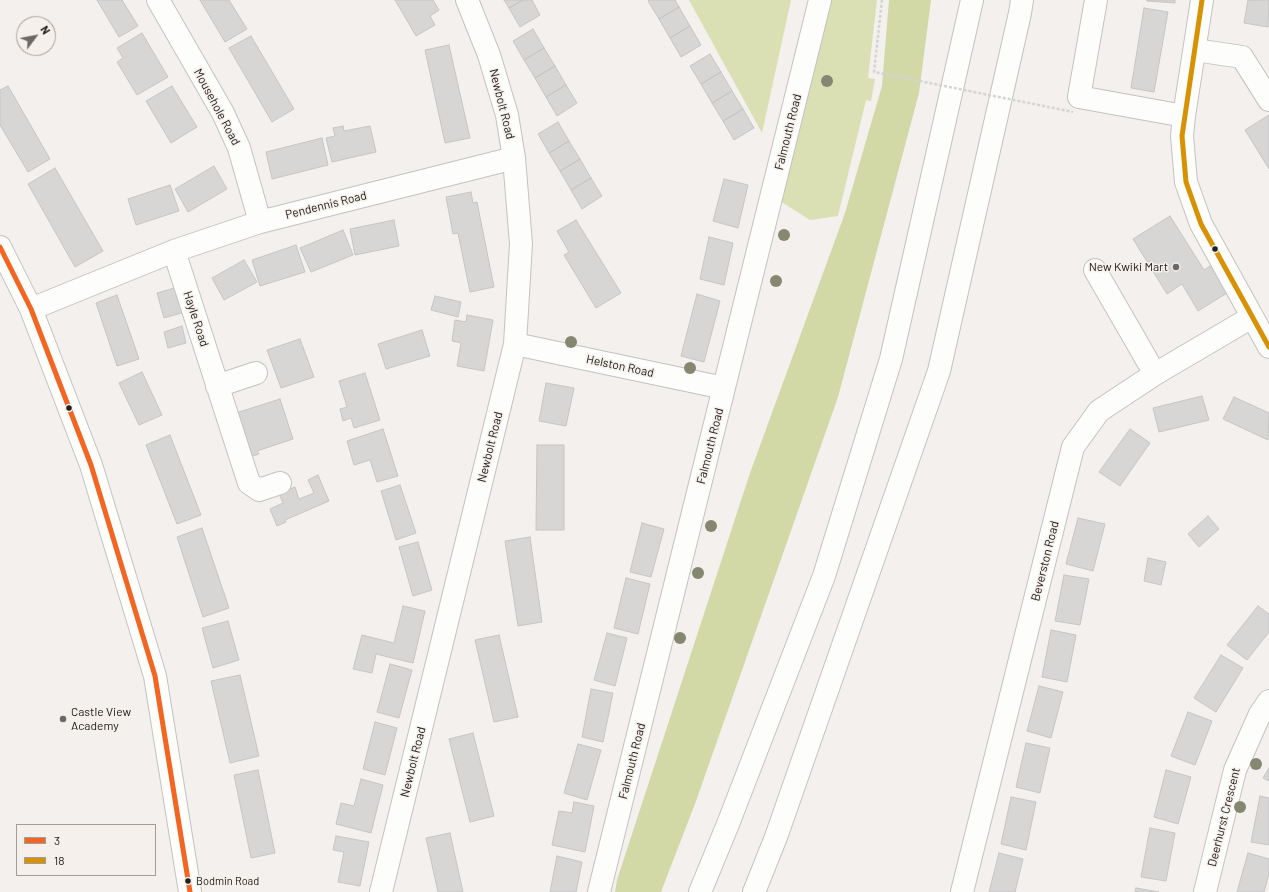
<!DOCTYPE html>
<style>
body{margin:0}
#map{position:relative;width:1269px;height:892px;overflow:hidden;background:#f3f0ed;font-family:Barlow,sans-serif}
canvas{display:block}
.legend{position:absolute;left:16px;top:824px;width:140px;height:52px;box-sizing:border-box;background:#f5f0eb;border:1px solid #a19d99;margin:0;padding:5px 7px;list-style:none;font-size:12px;color:#22201e}
.legend li{display:flex;align-items:center;gap:8px;height:20px}
.legend b{width:20px;border:1px solid #a19d99}
.north{position:absolute;left:16px;top:16px;width:40px;height:40px;box-sizing:border-box;background:#f5f0eb;border:1px solid #a19d99;border-radius:50%;rotate:58deg;font-size:11px;font-weight:700;line-height:16px;text-align:center;color:#22201e}
.north::after{content:'';display:block;margin:auto;width:14px;height:18px;background:#6b6966;clip-path:polygon(50% 0,100% 100%,50% 72%,0 100%)}
</style>
<div id="map">
<canvas width="1269" height="892"></canvas>
<ul class="legend">
<li><b style="height:5px;background:#f26522"></b>3</li>
<li><b style="height:5px;background:#d79204"></b>18</li>
</ul>
<div class="north">N</div>
</div>
<script>
const context = document.querySelector('canvas').getContext('2d');
context.lineJoin = 'round';
function fill(path, color) { context.fillStyle = color; context.fill(path, 'evenodd'); }
const poly = rows => new Path2D(rows.map(r => 'M' + r).join(''));
function trace(path, color, width, dash) { context.strokeStyle = color; context.lineWidth = width; context.lineCap = dash ? 'butt' : 'round'; context.setLineDash(dash || []); context.stroke(path); }
function drawText(font, color, halo, rows, align = 'center') {
  context.font = font + ' Barlow,sans-serif'; context.lineWidth = 3; context.setLineDash([]); context.textBaseline = 'middle'; context.strokeStyle = halo; context.fillStyle = color; for (const [text, x, y, turn = 0] of rows) {
    context.save(); context.translate(x, y); context.rotate((+turn || 0) * Math.PI / 180); context.textAlign = isNaN(turn) ? turn : align; if (halo) context.strokeText(text, 0, 0); context.fillText(text, 0, 0); context.restore();
  }
}
fill(poly([
 [689,0,791,0,762,133],
 [827,0,877,0,868,78,875,79,871,101,866,100,838,216,810,220,777,199]
]), '#dae0b4');
fill(poly([
 [889,0,931,0,919,93,838,397,696,801,661,892,615,892,617,880,750,473,845,213,882,86]
]), '#d2d8a6');
const building = poly([
 [97,0,122,0,138,26,119,37,97,0],
 [200,0,229,0,247,29,225,42,200,0],
 [395,0,433,0,439,10,430,16,435,25,416,36,395,0],
 [504,0,523,0,509,8,504,0],
 [523,0,532,0,540,15,520,27,509,8,523,0],
 [649,0,675,0,679,7,659,19,648,1,649,0],
 [1147,0,1175,0,1175,3,1147,1,1147,0],
 [1248,0,1269,0,1268,27,1244,23,1248,0],
 [679,7,690,26,670,38,659,19,679,7],
 [1144,8,1168,12,1154,92,1131,88,1144,8],
 [690,26,701,45,681,57,670,38,690,26],
 [533,29,544,48,524,60,513,41,533,29],
 [142,33,168,77,137,95,117,62,123,58,117,48,142,33],
 [251,36,294,109,272,122,229,48,251,36],
 [449,45,470,138,445,143,425,50,449,45],
 [544,48,555,66,535,78,524,60,544,48],
 [710,54,721,72,701,84,690,66,710,54],
 [555,66,566,85,546,97,535,78,555,66],
 [721,72,732,91,712,103,701,84,721,72],
 [566,85,577,103,557,116,546,97,566,85],
 [8,86,50,159,28,172,0,125,0,90,8,86],
 [172,86,197,127,171,143,146,101,172,86],
 [732,91,743,109,723,121,712,103,732,91],
 [743,109,754,128,734,140,723,121,743,109],
 [1269,115,1269,169,1245,130,1269,115],
 [558,122,569,141,549,153,538,134,558,122],
 [343,126,344,131,370,126,376,152,332,162,326,138,335,136,333,128,343,126],
 [322,138,328,165,272,179,266,152,322,138],
 [569,141,580,159,560,171,549,153,569,141],
 [580,159,591,178,571,190,560,171,580,159],
 [214,166,227,189,188,212,175,189,214,166],
 [55,168,103,251,75,267,28,184,55,168],
 [591,178,602,196,582,209,571,190,591,178],
 [724,179,748,185,738,228,713,221,724,179],
 [170,185,179,211,136,225,128,199,170,185],
 [471,192,473,203,477,202,494,287,470,292,458,233,453,234,446,197,471,192],
 [1170,216,1204,270,1215,263,1232,290,1198,311,1182,284,1167,294,1133,239,1170,216],
 [394,220,399,246,355,255,350,229,394,220],
 [576,220,621,293,596,308,564,255,569,252,557,231,576,220],
 [343,230,353,255,311,272,300,248,343,230],
 [709,237,733,243,724,285,700,279,709,237],
 [296,245,305,272,260,286,252,260,296,245],
 [244,260,257,282,224,300,212,278,244,260],
 [178,287,185,312,164,318,157,293,178,287],
 [697,294,720,301,704,362,681,356,697,294],
 [117,295,139,359,117,366,96,303,117,295],
 [435,296,461,302,458,317,431,310,435,296],
 [467,315,493,320,484,371,457,366,461,343,452,341,455,320,466,322,467,315],
 [182,326,186,343,168,348,164,332,182,326],
 [422,330,430,356,386,369,378,344,422,330],
 [300,339,314,377,281,388,267,350,300,339],
 [142,372,162,415,139,425,119,383,142,372],
 [365,373,380,420,354,428,351,418,343,421,340,409,347,407,339,381,365,373],
 [546,383,574,388,566,426,539,421,546,383],
 [1202,396,1209,420,1159,432,1153,408,1202,396],
 [1234,397,1269,413,1268,440,1223,419,1234,397],
 [280,399,293,439,257,451,259,454,247,458,233,414,280,399],
 [383,429,398,476,377,482,370,460,354,465,347,441,383,429],
 [1130,429,1150,443,1120,486,1099,472,1130,429],
 [170,435,201,515,177,524,146,445,170,435],
 [537,445,564,445,564,530,536,530,537,445],
 [318,475,329,501,285,520,286,522,277,526,270,509,283,503,279,494,295,487,299,499,314,493,308,480,318,475],
 [400,485,416,533,396,540,381,491,400,485],
 [1208,516,1219,529,1199,547,1188,534,1208,516],
 [1078,518,1105,524,1093,571,1066,564,1078,518],
 [642,523,664,529,651,577,630,572,642,523],
 [202,528,229,608,203,617,177,537,202,528],
 [530,537,542,622,518,626,505,541,530,537],
 [418,542,432,590,413,596,399,547,418,542],
 [1148,558,1166,562,1161,585,1144,581,1148,558],
 [1064,575,1089,579,1080,625,1055,621,1064,575],
 [626,578,650,584,638,634,614,628,626,578],
 [403,606,425,611,413,663,376,654,372,673,353,669,362,635,394,643,403,606],
 [1258,606,1269,614,1269,632,1247,660,1227,645,1258,606],
 [228,621,239,660,213,668,202,628,228,621],
 [1051,630,1076,635,1067,682,1042,677,1051,630],
 [607,633,627,638,615,686,594,680,607,633],
 [499,635,518,717,494,722,475,640,499,635],
 [1221,655,1243,668,1216,712,1194,698,1221,655],
 [390,664,412,670,399,718,377,712,390,664],
 [240,675,259,756,230,763,211,681,240,675],
 [1039,686,1063,692,1051,738,1027,731,1039,686],
 [591,689,613,693,603,742,582,737,591,689],
 [1188,712,1212,721,1195,765,1171,756,1188,712],
 [375,722,397,728,385,775,363,769,375,722],
 [473,733,494,816,470,822,449,739,473,733],
 [1026,743,1050,748,1040,793,1016,787,1026,743],
 [578,744,601,750,587,800,564,793,578,744],
 [1269,768,1269,781,1263,778,1269,768],
 [258,770,275,853,251,858,234,775,258,770],
 [1166,770,1191,777,1178,824,1154,817,1166,770],
 [361,779,383,785,371,833,336,824,341,803,354,806,361,779],
 [1260,796,1269,798,1269,845,1251,842,1260,796],
 [1011,797,1036,802,1026,850,1001,844,1011,797],
 [574,802,594,806,585,852,552,845,559,811,572,813,574,802],
 [1150,828,1175,833,1166,881,1141,877,1150,828],
 [450,833,463,892,438,892,426,838,450,833],
 [336,836,369,842,360,886,338,882,344,852,333,850,336,836],
 [999,853,1023,859,1015,892,989,892,999,853],
 [1248,853,1269,859,1269,874,1264,892,1237,892,1248,853],
 [557,856,582,862,576,892,550,892,557,856],
 [1136,888,1159,892,1135,892,1136,888]
]);
fill(building, '#d8d6d5');
trace(building, '#c6c5c4', 1);
const minor = poly([
 [158,0,223,113,239,148,260,222],
 [1096,0,1079,97,1184,116],
 [1202,0,1184,116,1182,136,1186,182,1201,224,1269,347],
 [1195,50,1242,57,1269,100],
 [0,247,31,309,91,465,155,676,190,892],
 [174,251,249,483,259,490,280,483],
 [1095,270,1155,374],
 [31,309,174,251,260,222,514,158],
 [515,344,724,388],
 [217,386,256,373],
 [381,892,515,344,521,244,514,158,507,115,489,55,467,0],
 [599,892,820,0],
 [962,892,1073,447,1099,411,1155,374,1252,317],
 [1205,892,1235,770,1260,714,1269,701]
]);
const highway = poly([
 [700,892,728,824,824,576,891,359,972,0],
 [754,892,776,837,939,371,1020,13,1022,0]
]);
trace(minor, '#c4c2c0', 24);
trace(highway, '#c4c2c0', 24);
trace(poly([
 [882,0,874,72,895,76]
]), '#d5d4d4', 2.5, [3, 2]);
trace(minor, '#fdfdfc', 22);
trace(highway, '#fdfdfc', 22);
trace(poly([
 [895,76,1073,112]
]), '#d5d4d4', 2.5, [3, 2]);
trace(poly([
 [0,247,31,309,91,465,155,676,190,892]
]), '#f26522', 5);
trace(poly([
 [1202,0,1182,136,1186,182,1201,224,1269,347]
]), '#d79204', 5);
context.fillStyle = '#868770';
for (const [x, y] of [
 [827,81],
 [784,235],
 [776,281],
 [571,342],
 [690,368],
 [711,526],
 [698,573],
 [680,638],
 [1256,764],
 [1240,807]
]) { context.beginPath(); context.arc(x, y, 6, 0, 2 * Math.PI); context.fill(); }
for (const [x, y, r, color] of [
 [1215,249,3.5,"#22201e"],
 [1176,267,4,"#6b6966"],
 [69,408,3.5,"#22201e"],
 [63,719,4,"#6b6966"],
 [188,881,3.5,"#22201e"]
]) { const dot = new Path2D(); dot.arc(x, y, r, 0, 2 * Math.PI); context.fillStyle = color; context.fill(dot); trace(dot, '#f5f0eb', 1.5); }
drawText('11px', '#22201e', '#f5f0eb', [
 ["Bodmin Road",196,881]
], 'left');
drawText('12px', '#22201e', '#f5f0eb', [
 ["Newbolt Road",502,104,76],
 ["Mousehole Road",217,107,62],
 ["Falmouth Road",788,132,-76],
 ["Pendennis Road",326,205,-14],
 ["Hayle Road",196,319,72],
 ["Helston Road",620,366,12],
 ["Falmouth Road",710,446,-76],
 ["Newbolt Road",490,447,-76],
 ["Beverston Road",1045,561,-76],
 ["Falmouth Road",632,761,-76],
 ["Newbolt Road",413,762,-76],
 ["Deerhurst Crescent",1224,817,-76]
]);
drawText('12px', '#22201e', '#f5f0eb', [
 ["New Kwiki Mart",1168,267],
 ["Castle View",71,712,"left"],
 ["Academy",71,726,"left"]
], 'right');
</script>
